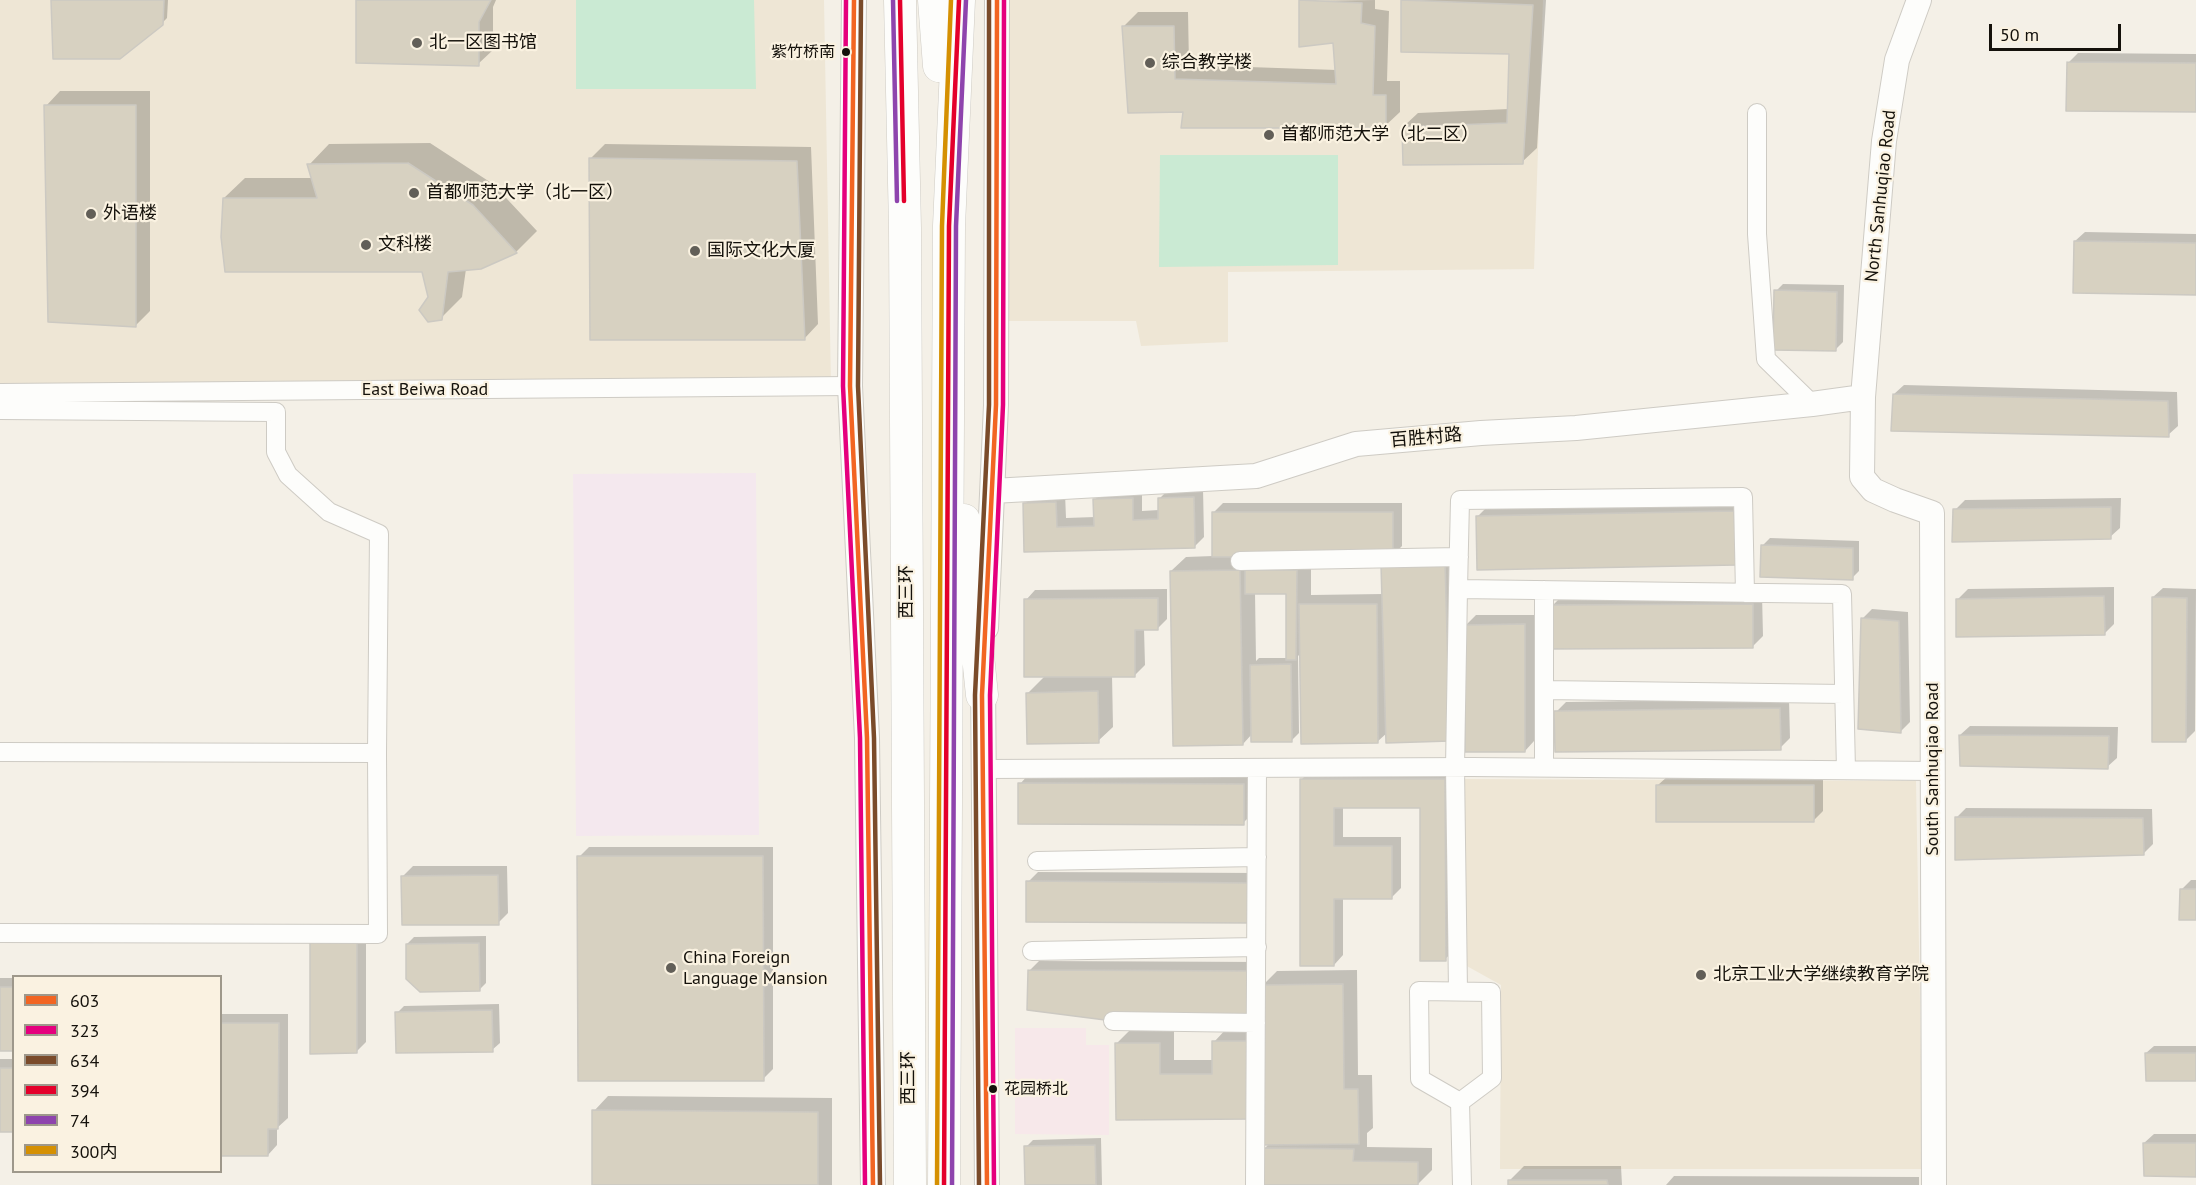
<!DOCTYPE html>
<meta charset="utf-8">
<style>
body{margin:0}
#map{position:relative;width:2196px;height:1185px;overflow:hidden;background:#f4f0e7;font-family:"PT Sans","Noto Sans SC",sans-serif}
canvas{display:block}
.legend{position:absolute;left:12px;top:975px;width:210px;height:198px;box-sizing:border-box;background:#faf2e1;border:2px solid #9e988b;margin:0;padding:8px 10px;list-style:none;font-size:18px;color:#14110b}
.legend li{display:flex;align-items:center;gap:12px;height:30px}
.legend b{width:30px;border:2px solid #9e988b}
.scale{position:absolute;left:1989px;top:24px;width:132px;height:27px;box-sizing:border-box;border:3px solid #14110b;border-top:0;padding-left:8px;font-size:18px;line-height:21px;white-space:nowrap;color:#14110b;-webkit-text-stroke:4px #faf2e1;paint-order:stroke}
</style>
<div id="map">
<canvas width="2196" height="1185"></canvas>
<ul class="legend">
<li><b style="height:8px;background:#f26522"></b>603</li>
<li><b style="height:8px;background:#e5007d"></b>323</li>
<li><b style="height:8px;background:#7a4b2a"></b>634</li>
<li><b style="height:8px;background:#e4002b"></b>394</li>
<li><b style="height:8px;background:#8e44ad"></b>74</li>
<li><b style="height:8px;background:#d59002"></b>300内</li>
</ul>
<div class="scale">50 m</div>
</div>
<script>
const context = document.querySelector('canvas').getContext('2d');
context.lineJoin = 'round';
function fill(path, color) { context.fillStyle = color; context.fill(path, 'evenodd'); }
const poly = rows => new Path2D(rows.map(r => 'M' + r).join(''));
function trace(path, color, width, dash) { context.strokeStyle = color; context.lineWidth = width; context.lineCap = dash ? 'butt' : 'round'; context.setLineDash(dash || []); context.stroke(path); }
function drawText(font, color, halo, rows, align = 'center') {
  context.font = font + ' "PT Sans","Noto Sans SC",sans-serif'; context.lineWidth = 4.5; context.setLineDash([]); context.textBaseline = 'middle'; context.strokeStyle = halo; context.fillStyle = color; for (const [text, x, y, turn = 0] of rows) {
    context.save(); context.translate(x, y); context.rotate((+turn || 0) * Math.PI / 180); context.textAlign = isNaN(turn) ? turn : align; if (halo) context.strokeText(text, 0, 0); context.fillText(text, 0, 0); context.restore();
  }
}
fill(poly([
 [756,473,759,835,576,836,573,474]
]), '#f4e8ee');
fill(poly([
 [0,0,824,0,831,386,0,393],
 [998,0,1543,0,1534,269,1228,272,1228,342,1141,346,1136,321,1001,321],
 [1463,779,1916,781,1923,1169,1500,1169,1501,985,1465,965]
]), '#eee6d5');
fill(poly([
 [1015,1028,1086,1028,1086,1045,1109,1045,1109,1135,1015,1134]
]), '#f7e8ea');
fill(poly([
 [576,0,754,0,756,89,576,89],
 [1160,155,1338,155,1338,265,1159,267]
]), '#caead3');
fill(poly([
 [53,0,168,0,167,18,162,23],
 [358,0,496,0,493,7,493,50,478,64],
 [1375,0,1375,9,1389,11,1387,81,1400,81,1400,112,1385,126,1184,110,1124,26,1138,12,1188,12,1189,65,1337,70,1335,42,1301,1],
 [1403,0,1546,0,1537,148,1522,162,1403,127,1418,113,1509,109,1511,53],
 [2078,53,2196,54,2196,111,2068,63],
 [60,91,150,91,150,311,135,326,46,106],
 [430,143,493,184,537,231,516,252,481,268,466,269,462,297,441,318,430,298,423,270,224,198,245,178,312,178,309,165,329,144],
 [605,144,811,147,818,324,804,339,591,158],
 [2085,232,2196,234,2196,294,2075,241],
 [1783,284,1844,285,1843,342,1835,350,1776,291],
 [1904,385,2177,392,2178,426,2168,435,1894,394],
 [1203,488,1204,537,1194,547,1026,550,1025,504,1035,494,1065,493,1066,518,1095,517,1095,500,1104,490,1142,489,1142,511,1159,510,1159,499,1169,489],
 [1749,497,1750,549,1478,516,1492,502],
 [2121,498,2120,528,2110,537,1955,510,1965,500],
 [1223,503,1402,503,1402,546,1392,556,1454,554,1460,730,1450,740,1388,742,1388,732,1377,742,1302,743,1301,653,1298,656,1299,733,1291,741,1252,741,1252,734,1243,744,1174,745,1171,571,1186,557,1213,556,1213,513],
 [1311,555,1392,555,1382,565,1383,594,1311,595],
 [1254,556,1262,556,1254,563],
 [1255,592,1288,592,1287,658,1259,658,1256,661],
 [1770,538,1859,541,1859,571,1852,578,1763,545],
 [2114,587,2114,624,2104,634,1958,599,1968,589],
 [2163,588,2196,589,2195,731,2185,741,2153,597],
 [1167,589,1167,619,1157,629,1144,629,1145,665,1135,675,1112,675,1113,727,1098,741,1028,693,1045,676,1026,600,1035,590],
 [1762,594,1763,636,1753,646,1552,606,1562,596],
 [1872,609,1908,612,1910,722,1901,731,1862,619],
 [1476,615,1534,615,1534,741,1525,751,1466,625],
 [1789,699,1790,738,1780,748,1556,712,1566,702],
 [1970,726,2118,727,2117,758,2107,767,1960,735],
 [1311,770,1455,770,1455,950,1445,959,1422,806,1343,807,1343,837,1401,837,1401,888,1391,898,1343,898,1343,955,1334,965,1301,780],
 [1029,774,1253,775,1253,813,1243,823,1020,784],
 [1668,776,1823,776,1823,811,1814,820,1658,785],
 [1966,808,2152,809,2153,844,2143,854,1956,818],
 [589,847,773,847,773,1069,763,1079,579,857],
 [413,866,507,866,508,913,498,923,403,876],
 [1038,872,1261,873,1251,922,1028,882],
 [2191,880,2196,880,2196,919,2181,890],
 [366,932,366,1042,356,1052,311,942],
 [486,936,486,983,479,990,407,944,414,937],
 [1039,961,1263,962,1264,984,1277,971,1357,970,1358,1075,1372,1075,1373,1128,1367,1133,1367,1147,1432,1148,1432,1170,1417,1185,1294,1185,1265,1148,1269,1144,1250,1117,1117,1119,1116,1044,1131,1029,1174,1029,1174,1060,1214,1060,1214,1042,1228,1027,1029,971],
 [0,978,14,978,14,1049,0,1050],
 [499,1004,500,1043,492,1050,397,1013,404,1006],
 [220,1014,288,1014,288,1118,277,1128,277,1145,268,1155,220,1155],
 [2154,1046,2196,1046,2196,1080,2146,1053],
 [0,1059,14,1059,14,1130,0,1130],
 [608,1096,832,1098,832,1185,594,1185,594,1111],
 [2154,1134,2196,1134,2196,1176,2144,1143],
 [1101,1138,1102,1185,1026,1185,1026,1147,1033,1140],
 [1524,1166,1621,1166,1622,1185,1510,1185,1510,1180],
 [1674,1176,1919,1177,1919,1185,1666,1185]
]), '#0003');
const building = poly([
 [51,0,164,0,163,25,120,59,53,59,51,0],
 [356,0,491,0,479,22,479,66,356,63,356,0],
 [1299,0,1362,3,1361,23,1375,26,1373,95,1386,95,1386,128,1181,128,1183,112,1128,113,1122,26,1174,26,1175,79,1336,84,1333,43,1299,47,1299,0],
 [1401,0,1533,5,1523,164,1403,165,1402,127,1507,123,1509,54,1401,52,1401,0],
 [2067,62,2196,63,2196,112,2066,111,2067,62],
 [44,105,136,105,136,327,48,322,44,105],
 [589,158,797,161,805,340,590,340,589,158],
 [408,163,473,205,517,253,481,269,448,272,442,320,428,322,419,310,428,297,422,272,225,272,221,237,223,198,317,198,307,164,408,163],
 [2074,241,2196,243,2196,295,2073,293,2074,241],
 [1774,290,1837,292,1836,351,1773,350,1774,290],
 [1893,394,2168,401,2169,437,1891,431,1893,394],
 [1194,497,1195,548,1024,552,1023,503,1056,502,1057,527,1094,526,1093,499,1133,498,1133,520,1158,519,1158,498,1194,497],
 [2111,507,2111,539,1952,542,1953,509,2111,507],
 [1734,511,1736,565,1477,570,1476,516,1734,511],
 [1212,512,1393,512,1393,557,1212,557,1212,512],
 [1761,545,1853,548,1853,580,1760,577,1761,545],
 [1445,563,1450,741,1386,743,1381,565,1445,563],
 [1240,570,1243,745,1173,746,1170,571,1240,570],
 [1245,570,1297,570,1296,660,1286,660,1286,594,1245,594,1245,570],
 [2104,596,2105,635,1956,637,1956,599,2104,596],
 [2152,597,2187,598,2186,742,2152,742,2152,597],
 [1158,598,1158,630,1135,630,1135,677,1024,677,1024,599,1158,598],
 [1299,604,1377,604,1378,743,1301,744,1299,604],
 [1753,604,1753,648,1551,649,1551,605,1753,604],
 [1861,618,1899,621,1901,733,1858,729,1861,618],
 [1525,624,1525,752,1465,752,1465,625,1525,624],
 [1291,664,1292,742,1251,742,1250,665,1291,664],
 [1098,691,1099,743,1027,744,1026,693,1098,691],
 [1780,708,1781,750,1555,752,1554,711,1780,708],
 [1959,735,2109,736,2108,769,1960,766,1959,735],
 [1300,779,1445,779,1446,961,1420,961,1420,808,1334,808,1334,846,1392,846,1392,899,1334,899,1334,966,1300,966,1300,779],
 [1018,783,1244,784,1244,825,1018,824,1018,783],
 [1656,785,1814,785,1814,822,1656,822,1656,785],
 [1955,817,2143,818,2144,855,1955,860,1955,817],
 [577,856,763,856,764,1081,578,1081,577,856],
 [498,875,499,925,402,925,401,876,498,875],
 [1026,881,1252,883,1252,923,1026,922,1026,881],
 [2180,889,2196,889,2196,920,2179,920,2180,889],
 [310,941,357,941,357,1053,310,1054,310,941],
 [479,943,480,991,420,992,406,979,406,944,479,943],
 [1028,970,1254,971,1256,1023,1113,1021,1027,1010,1028,970],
 [1343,984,1344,1089,1358,1089,1359,1144,1263,1145,1261,985,1343,984],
 [0,987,14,987,14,1051,0,1051,0,987],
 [492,1010,493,1052,396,1053,395,1012,492,1010],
 [220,1023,279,1023,278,1129,268,1129,268,1156,220,1156,220,1023],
 [1212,1041,1250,1041,1251,1119,1116,1120,1115,1043,1160,1043,1160,1074,1212,1074,1212,1041],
 [2145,1053,2196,1053,2196,1081,2146,1081,2145,1053],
 [0,1068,14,1068,14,1132,0,1132,0,1068],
 [592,1110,818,1112,818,1185,592,1185,592,1110],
 [2143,1143,2196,1143,2196,1177,2144,1176,2143,1143],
 [1095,1145,1096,1185,1025,1185,1024,1146,1095,1145],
 [1263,1148,1354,1149,1353,1161,1418,1162,1418,1185,1263,1185,1263,1148],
 [1508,1180,1607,1180,1608,1185,1508,1185,1508,1180]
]);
fill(building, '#d7d1c1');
trace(building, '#ccc9c2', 1.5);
const street = poly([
 [1757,113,1757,234,1766,359,1812,404],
 [0,393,850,386],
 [0,410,276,412,276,452,288,475,329,512,379,534,377,753,378,934,0,933],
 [1240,561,1459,557],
 [1458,589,1460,500,1743,497,1745,593],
 [1544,590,1544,767],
 [1544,690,1844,694],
 [0,752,377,753],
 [983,769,1472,767,1934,771],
 [1037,861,1257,857],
 [1032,951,1257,947],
 [1419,991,1491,992,1492,1078,1460,1102,1420,1079,1419,991],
 [1458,991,1455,767,1458,589,1842,594,1846,770],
 [1113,1021,1256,1023],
 [1460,1102,1462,1185],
 [1255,1185,1257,768]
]);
const secondary = poly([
 [854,0,850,386,867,738,873,1185],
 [1919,0,1897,60,1884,141,1863,397,1862,477,1873,490,1895,500,1932,513,1934,1185],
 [993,491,1256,476,1356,444,1481,433,1576,428,1812,404,1863,397],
 [986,628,996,405,997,0],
 [983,677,987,1185]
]);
const highway = poly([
 [900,0,905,228,910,1185],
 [934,0,939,66],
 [964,520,982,695],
 [944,1185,949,226,959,0]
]);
trace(street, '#cecbc4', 20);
trace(secondary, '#cecbc4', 26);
trace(highway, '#cecbc4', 33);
trace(street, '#fdfdfb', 18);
trace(secondary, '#fdfdfb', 24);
trace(highway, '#fdfdfb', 32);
trace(poly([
 [854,0,850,386,867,738,873,1185],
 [987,1185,982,695,996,405,997,0]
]), '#f26522', 4.5);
trace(poly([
 [846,0,843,386,860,738,865,1185],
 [994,1185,990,695,1003,405,1004,0]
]), '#e5007d', 4.5);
trace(poly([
 [861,0,858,386,874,738,880,1185],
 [979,1185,975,695,989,405,989,0]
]), '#7a4b2a', 4.5);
trace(poly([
 [900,0,904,201],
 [944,1185,949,226,959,0]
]), '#e4002b', 4.5);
trace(poly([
 [893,0,897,201],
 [952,1185,956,226,966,0]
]), '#8e44ad', 4.5);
trace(poly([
 [937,1185,942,226,951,0]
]), '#d59002', 4.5);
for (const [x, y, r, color] of [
 [417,43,6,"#625f58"],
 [846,52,5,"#14110b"],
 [1150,63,6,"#625f58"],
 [1269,135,6,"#625f58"],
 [414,193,6,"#625f58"],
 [91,214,6,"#625f58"],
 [366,245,6,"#625f58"],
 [695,251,6,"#625f58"],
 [671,968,6,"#625f58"],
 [1701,975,6,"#625f58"],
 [993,1089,5,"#14110b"]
]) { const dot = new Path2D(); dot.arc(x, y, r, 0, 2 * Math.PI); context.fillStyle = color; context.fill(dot); trace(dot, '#faf2e1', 2); }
drawText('16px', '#14110b', '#faf2e1', [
 ["紫竹桥南",835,52],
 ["花园桥北",1004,1089,"left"]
], 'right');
drawText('18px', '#14110b', '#faf2e1', [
 ["北一区图书馆",429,43],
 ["综合教学楼",1162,63],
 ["首都师范大学（北二区）",1281,135],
 ["首都师范大学（北一区）",426,193],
 ["外语楼",103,214],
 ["文科楼",378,245],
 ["国际文化大厦",707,251],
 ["China Foreign",683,958],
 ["Language Mansion",683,979],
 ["北京工业大学继续教育学院",1713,975]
], 'left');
drawText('18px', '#14110b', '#faf2e1', [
 ["North Sanhuqiao Road",1881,196,-84],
 ["East Beiwa Road",425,390],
 ["百胜村路",1426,438,-5],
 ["西三环",907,592,-90],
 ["South Sanhuqiao Road",1933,769,-90],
 ["西三环",909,1078,-90]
]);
</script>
